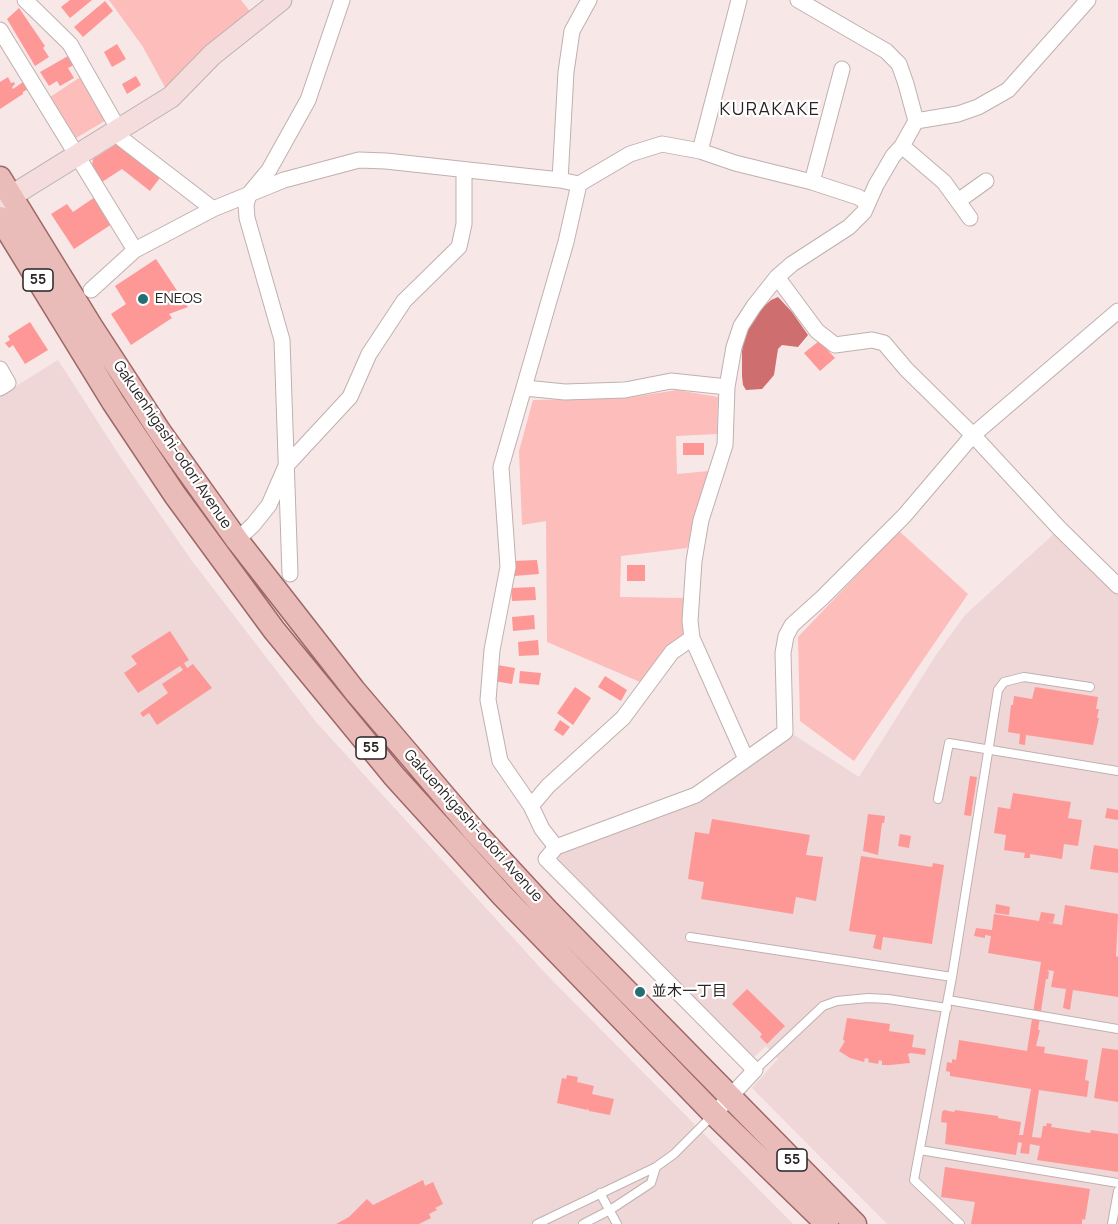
<!DOCTYPE html>
<meta charset="utf-8">
<style>
body{margin:0}
canvas{display:block;background:#f7e7e6}
</style>
<canvas width="1118" height="1224"></canvas>
<script>
const context = document.querySelector('canvas').getContext('2d');
context.lineJoin = 'round';
function fill(path, color) { context.fillStyle = color; context.fill(path, 'evenodd'); }
const poly = rows => new Path2D(rows.map(r => 'M' + r).join(''));
function trace(path, color, width, dash) { context.strokeStyle = color; context.lineWidth = width; context.lineCap = dash ? 'butt' : 'round'; context.setLineDash(dash || []); context.stroke(path); }
function drawText(font, color, halo, rows, align = 'center') {
  context.font = font + ' Manrope,"Noto Sans JP",sans-serif'; context.lineWidth = 4.5; context.setLineDash([]); context.textBaseline = 'middle'; context.strokeStyle = halo; context.fillStyle = color; for (const [text, x, y, turn = 0] of rows) {
    context.save(); context.translate(x, y); context.rotate((+turn || 0) * Math.PI / 180); context.textAlign = isNaN(turn) ? turn : align; if (halo) context.strokeText(text, 0, 0); context.fillText(text, 0, 0); context.restore();
  }
}
fill(poly([
 [58,360,123,461,192,561,316,722,547,975,793,1224,0,1224,0,396],
 [1056,532,1118,594,1118,1224,887,1224,752,1088,778,1059,766,1046,753,1058,560,867,558,857,564,849,698,800,791,733,859,777,936,655,965,615]
]), '#eed7d6');
fill(poly([
 [109,0,241,0,252,14,166,89,143,47],
 [82,76,108,119,76,138,50,97],
 [677,390,718,397,717,434,676,436,677,474,709,471,687,548,621,556,620,597,684,598,686,635,640,682,547,642,546,521,522,525,519,451,533,400,626,398],
 [899,531,968,594,854,761,800,721,798,637]
]), '#fdbdbb');
fill(poly([
 [778,297,792,312,808,335,798,347,782,345,778,349,774,375,769,381,762,389,746,390,743,385,742,376,742,352,744,337,758,312,771,300]
]), '#cf6e6e');
fill(poly([
 [70,0,92,0,70,18,61,7],
 [105,1,113,11,83,37,74,27],
 [19,8,45,46,43,48,49,57,35,66,7,19],
 [117,44,126,59,112,67,104,52],
 [68,56,74,65,68,68,74,78,60,86,57,81,49,86,40,72],
 [136,76,141,85,127,94,122,84],
 [8,77,11,83,14,82,15,84,12,87,13,89,23,82,28,89,23,92,23,94,0,109,0,82],
 [120,142,162,175,150,191,122,169,102,182,92,165,93,159],
 [95,197,112,224,74,249,51,214,67,204,73,212],
 [156,259,188,307,169,314,172,318,131,345,111,314,126,304,115,286],
 [30,322,48,350,25,364,13,345,9,348,5,343,10,340,8,336],
 [819,341,835,358,820,371,804,353],
 [683,443,704,443,704,455,683,455],
 [537,560,539,574,514,576,513,561],
 [627,565,645,565,645,581,627,581],
 [535,587,536,600,512,601,511,588],
 [534,615,535,629,513,631,512,617],
 [170,631,189,660,184,663,187,668,193,664,212,688,157,725,149,713,143,717,140,713,168,693,162,684,183,670,180,666,138,693,124,673,137,664,131,656],
 [538,640,539,655,519,656,518,642],
 [497,665,515,668,512,684,494,681],
 [520,671,541,673,539,685,519,683],
 [605,676,627,690,621,701,598,687],
 [575,687,591,698,573,725,557,713],
 [1035,687,1098,697,1096,709,1099,709,1097,718,1099,718,1093,745,1026,735,1025,745,1019,744,1020,734,1008,732,1011,705,1013,705,1014,696,1032,699],
 [560,720,570,727,563,736,554,730],
 [970,776,977,777,971,816,964,815],
 [1013,793,1071,802,1068,818,1082,820,1078,846,1064,844,1062,859,1030,854,1030,858,1024,858,1025,853,1004,850,1006,835,994,833,998,807,1010,809],
 [1107,808,1118,810,1118,820,1105,818],
 [868,814,885,816,884,823,882,823,878,855,863,851],
 [712,819,810,835,806,855,823,857,816,901,796,897,793,914,701,899,704,882,688,879,695,832,709,834],
 [900,834,911,836,909,848,898,846],
 [1094,845,1118,849,1118,873,1090,869],
 [861,856,932,867,933,863,944,865,932,944,883,937,881,950,873,948,876,935,849,931],
 [996,904,1010,907,1009,915,995,913],
 [1065,905,1118,914,1116,956,1118,957,1118,997,1073,990,1070,1010,1063,1008,1066,989,1051,987,1054,971,1047,970,1049,972,1048,979,1046,979,1038,1030,1040,1030,1036,1046,1045,1047,1044,1053,1088,1060,1085,1080,1089,1081,1087,1097,1039,1090,1032,1137,1041,1138,1043,1126,1046,1126,1047,1123,1052,1124,1051,1127,1090,1133,1091,1130,1118,1134,1118,1172,1037,1160,1040,1146,1030,1144,1029,1154,1020,1153,1022,1143,1018,1142,1016,1155,945,1144,947,1123,941,1122,942,1112,944,1110,954,1112,955,1110,998,1116,998,1118,1021,1122,1019,1135,1023,1135,1031,1089,950,1076,950,1072,946,1071,947,1062,952,1063,952,1059,956,1060,959,1040,1027,1051,1041,962,988,953,991,936,985,935,985,938,974,936,976,928,992,930,994,914,1039,921,1041,912,1055,914,1053,923,1045,922,1062,925],
 [747,989,785,1026,767,1044,760,1037,762,1034,732,1004],
 [847,1018,890,1024,889,1031,914,1035,912,1047,926,1049,925,1055,911,1053,908,1054,910,1063,890,1065,882,1065,882,1061,879,1060,878,1064,868,1062,869,1059,865,1058,864,1062,850,1058,839,1051,845,1041,843,1040],
 [1102,1048,1118,1050,1118,1102,1094,1098],
 [567,1075,578,1077,577,1082,594,1086,592,1094,614,1099,610,1115,589,1111,587,1108,587,1110,557,1103,562,1078,566,1079],
 [945,1167,1090,1189,1085,1220,1082,1219,1082,1224,971,1224,975,1202,941,1197],
 [423,1180,425,1186,433,1182,443,1204,435,1208,437,1210,429,1214,431,1218,419,1224,336,1224,349,1217,367,1199,373,1205]
]), '#fe9897');
const lane = poly([
 [938,799,949,743,1118,771],
 [690,937,952,977],
 [948,1000,1118,1029],
 [755,1070,823,1006,837,1001,868,998,888,999,947,1008],
 [920,1150,1118,1183],
 [656,1167,674,1154,713,1115],
 [600,1193,617,1224],
 [537,1224,656,1167,651,1183,610,1210,583,1224],
 [960,1224,914,1180,952,977,998,690,1004,682,1024,677,1090,687],
 [1112,1224,1118,1191]
]);
const street = poly([
 [25,0,70,44,115,123,122,139,213,209],
 [0,30,135,250],
 [916,121,958,114,978,107,1008,90,1088,0],
 [902,146,944,182,970,218],
 [700,151,739,0],
 [560,180,566,72,572,31,589,0],
 [812,182,842,69],
 [958,201,986,181],
 [777,277,817,331,835,345,872,340,884,343,906,369,973,435,1059,528,1118,586],
 [91,290,135,250,213,209,284,180,359,160,386,161,560,180,579,184],
 [0,369,8,383,0,388],
 [525,388,565,392,625,390,671,381,727,387],
 [237,540,253,525,269,505,286,466,350,397,369,354,404,301,459,247,464,224,464,170],
 [290,574,282,340,247,218,246,205,249,194,269,170,308,100,342,0],
 [746,759,692,638,690,621,694,561,701,520,725,445,727,387,734,347,741,326,754,306,777,277,792,264,849,227,864,212,876,185,893,156,902,146,916,121,906,84,899,64,886,51,798,0],
 [531,806,548,786,623,718,672,652,692,638],
 [556,847,542,829,531,806,500,761,488,700,492,650,508,567,501,467,566,242,579,184,630,154,662,144,700,151,735,163,812,182,858,197,868,203],
 [714,1114,755,1070,546,859,556,847,696,795,785,732,783,653,786,636,792,625,822,598,904,516,973,435,1118,311]
]);
const secondary = poly([
 [0,203,171,97,212,55,281,0]
]);
const primary = poly([
 [0,178,91,326,160,432,237,540,354,690,475,832,547,910,855,1224],
 [0,218,113,402,175,495,274,630,394,776,503,896,714,1114,827,1224]
]);
trace(lane, '#bfb1b0', 10);
trace(street, '#bfb1b0', 17);
trace(secondary, '#bfb1b0', 23);
trace(primary, '#9d6867', 25);
trace(lane, '#fff', 8);
trace(street, '#fff', 15);
trace(secondary, '#f4dddc', 21);
trace(primary, '#e9bbb9', 22);
for (const [x, y, r, color] of [
 [143,299,6,"#246f73"],
 [640,992,6,"#246f73"]
]) { const dot = new Path2D(); dot.arc(x, y, r, 0, 2 * Math.PI); context.fillStyle = color; context.fill(dot); trace(dot, '#fff', 2); }
for (const [x, y, w] of [
 [38,280,30],
 [371,748,30],
 [792,1160,30]
]) { const box = new Path2D(); box.roundRect(x - w / 2, y - 11, w, 22, 4.5); context.fillStyle = '#fff'; context.fill(box); trace(box, '#292323', 1.5); }
drawText('bold 14px', '#292323', null, [
 ["55",38,280],
 ["55",371,748],
 ["55",792,1160]
]);
drawText('15px', '#292323', '#fff', [
 ["ENEOS",155,299],
 ["並木一丁目",652,992]
], 'left');
drawText('15px', '#292323', '#fff', [
 ["Gakuenhigashi-odori Avenue",172,445,56],
 ["Gakuenhigashi-odori Avenue",473,826,48]
]);
context.letterSpacing = '1.5px';
drawText('18px', '#292323', '#fff', [
 ["KURAKAKE",770,110]
]);
context.letterSpacing = '0px';
</script>
